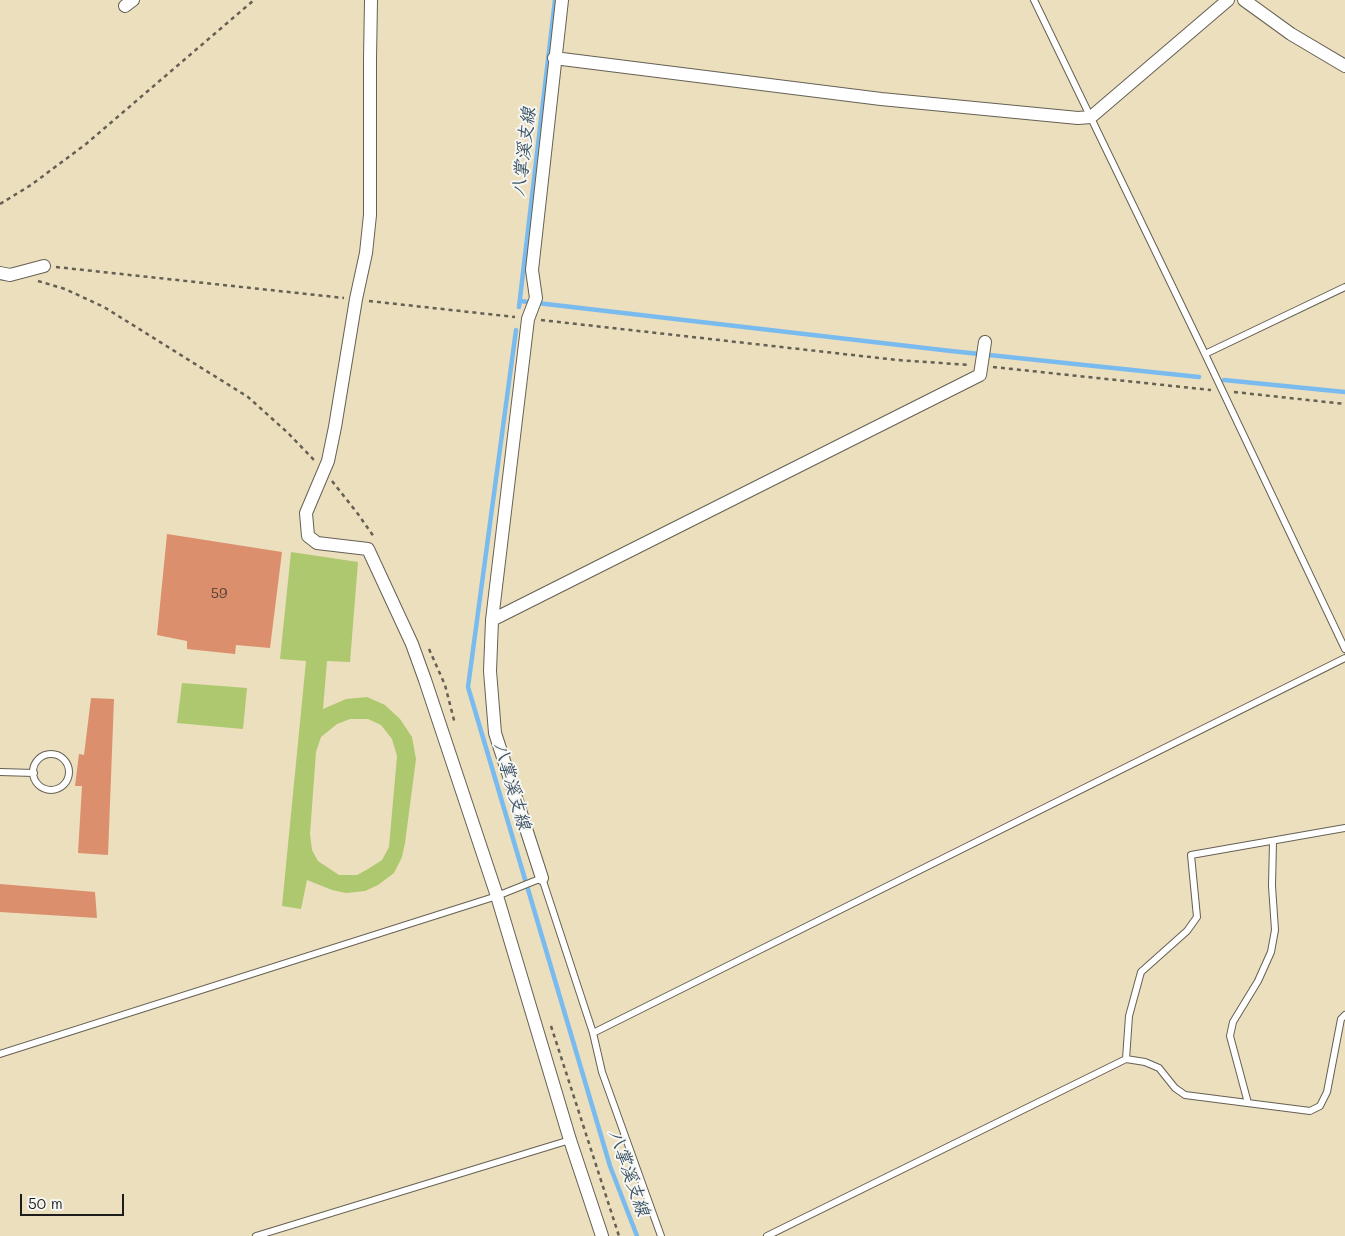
<!DOCTYPE html>
<meta charset="utf-8">
<style>
body{margin:0}
#map{position:relative;width:1345px;height:1236px;overflow:hidden;background:#ecdfbd;font-family:Mali,sans-serif}
canvas{display:block}
.scale{position:absolute;left:20px;top:1194px;width:104px;height:22px;box-sizing:border-box;border:2px solid #1c1c1c;border-top:0;padding-left:6px;font-size:15px;line-height:18px;white-space:nowrap;color:#1c1c1c;-webkit-text-stroke:4px #f6f6f2;paint-order:stroke}
</style>
<div id="map">
<canvas width="1345" height="1236"></canvas>
<div class="scale">50 m</div>
</div>
<script>
const context = document.querySelector('canvas').getContext('2d');
context.lineJoin = 'round';
function fill(path, color) { context.fillStyle = color; context.fill(path, 'evenodd'); }
const poly = rows => new Path2D(rows.map(r => 'M' + r).join(''));
function trace(path, color, width, dash) { context.strokeStyle = color; context.lineWidth = width; context.lineCap = dash ? 'butt' : 'round'; context.setLineDash(dash || []); context.stroke(path); }
function drawText(font, color, halo, rows, align = 'center') {
  context.font = font + ' Mali,"LXGW WenKai TC",sans-serif'; context.lineWidth = 4; context.setLineDash([]); context.textBaseline = 'middle'; context.strokeStyle = halo; context.fillStyle = color; for (const [text, x, y, turn = 0] of rows) {
    context.save(); context.translate(x, y); context.rotate((+turn || 0) * Math.PI / 180); context.textAlign = isNaN(turn) ? turn : align; if (halo) context.strokeText(text, 0, 0); context.fillText(text, 0, 0); context.restore();
  }
}
fill(poly([
 [291,552,358,562,350,662,327,661,323,709,346,699,367,697,385,705,400,719,412,737,416,759,405,843,402,857,394,873,378,885,365,891,346,893,332,890,307,880,301,909,282,906,306,661,280,659],
 [350,719,368,719,381,725,392,739,397,756,389,847,382,860,368,869,357,875,339,875,318,861,312,850,310,834,316,752,321,737,337,724],
 [182,683,247,688,243,729,177,723]
]), '#adc86f');
trace(poly([
 [520,301,951,351,1199,377],
 [519,307,555,0],
 [516,330,468,687,610,1166,637,1236],
 [1224,380,1345,392]
]), '#7abbef', 4.5);
fill(poly([
 [167,534,282,552,270,648,236,645,235,654,187,649,187,641,157,635],
 [91,698,114,699,108,855,78,853,82,786,75,786,79,754,84,755],
 [0,884,95,892,97,918,0,912]
]), '#db8f6c');
const lane = poly([
 [1034,0,1205,354,1345,649],
 [1205,354,1345,287],
 '33 772a18 18 0 1 1 36 0a18 18 0 1 1-36 0Z',
 [0,772,34,773],
 [593,1033,1345,658],
 [0,1054,497,896,542,878,593,1033,602,1072,661,1236],
 [1126,1059,1145,1062,1159,1068,1175,1088,1185,1095,1310,1111,1320,1106,1327,1092,1341,1019,1345,1015],
 [1248,1103,1230,1036,1233,1022,1258,981,1271,952,1275,930,1272,886,1273,841],
 [256,1236,570,1140],
 [767,1236,1126,1059,1129,1016,1141,972,1187,931,1197,917,1191,855,1345,828]
]);
const street = poly([
 [371,0,370,59,370,215,366,253,356,299,335,427,328,461,306,513,308,536,317,543,368,549,412,644,425,680,497,896,570,1140,602,1236],
 [1244,0,1291,34,1345,66],
 [125,6,133,0],
 [554,58,881,99,1078,118,1091,117,1228,0],
 [0,273,10,275,44,266],
 [492,620,980,375,985,342],
 [542,878,495,733,490,671,492,620,528,319,536,298,532,270,562,0]
]);
trace(lane, '#656054', 8);
trace(street, '#656054', 14);
trace(poly([
 [0,204,31,185,86,144,254,0],
 [56,267,344,298],
 [38,281,65,289,104,307,248,397,288,433,314,460],
 [369,301,515,317],
 [541,320,897,360,970,365],
 [993,367,1211,390],
 [1234,392,1345,404],
 [332,481,358,514,374,537],
 [429,649,445,685,455,724],
 [551,1026,619,1236]
]), '#656054', 2.5, [4, 4]);
trace(lane, '#fff', 6);
trace(street, '#fff', 12);
drawText('14px', '#4c3930', null, [
 ["59",219,594]
]);
drawText('italic 18px', '#3d5466', '#f6f6f2', [
 ["八掌溪支線",524,152,-83],
 ["八掌溪支線",512,786,74],
 ["八掌溪支線",629,1173,71]
]);
</script>
